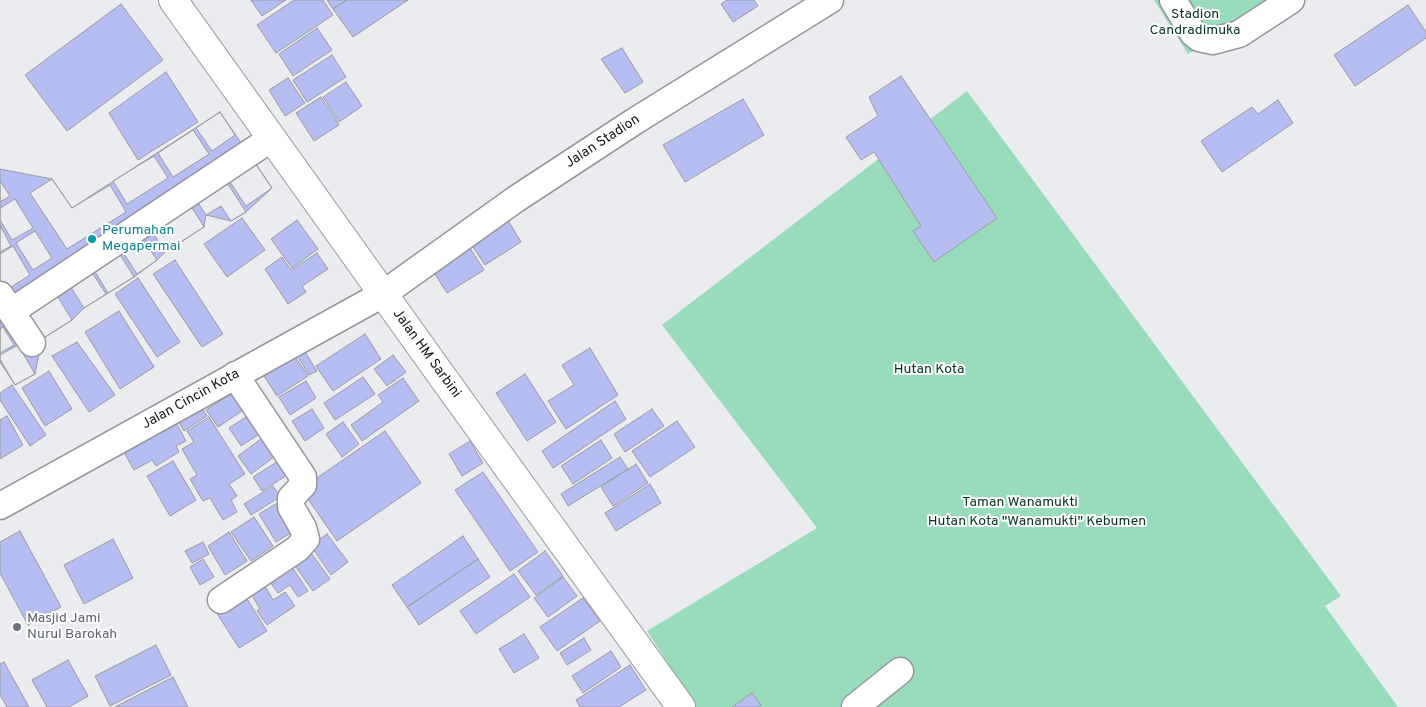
<!DOCTYPE html>
<style>
body{margin:0}
canvas{display:block;background:#ebecf0}
</style>
<canvas width="1426" height="707"></canvas>
<script>
const context = document.querySelector('canvas').getContext('2d');
context.lineJoin = 'round';
function fill(path, color) { context.fillStyle = color; context.fill(path, 'evenodd'); }
const poly = rows => new Path2D(rows.map(r => 'M' + r).join(''));
function trace(path, color, width, dash) { context.strokeStyle = color; context.lineWidth = width; context.lineCap = dash ? 'butt' : 'round'; context.setLineDash(dash || []); context.stroke(path); }
function drawText(font, color, halo, rows, align = 'center') {
  context.font = font + ' Overpass,sans-serif'; context.lineWidth = 4; context.setLineDash([]); context.textBaseline = 'middle'; context.strokeStyle = halo; context.fillStyle = color; for (const [text, x, y, turn = 0] of rows) {
    context.save(); context.translate(x, y); context.rotate((+turn || 0) * Math.PI / 180); context.textAlign = isNaN(turn) ? turn : align; if (halo) context.strokeText(text, 0, 0); context.fillText(text, 0, 0); context.restore();
  }
}
fill(poly([
 [1154,0,1276,0,1188,54],
 [967,91,1341,596,1325,606,1398,707,696,707,647,631,817,528,662,325]
]), '#99dcbb');
const building = poly([
 [251,0,286,0,262,16,251,0],
 [294,0,323,0,333,15,276,53,257,25,294,0],
 [327,0,347,0,333,9,327,0],
 [347,0,408,0,353,37,333,9,347,0],
 [727,0,754,0,758,6,733,22,721,4,727,0],
 [121,4,163,60,67,131,25,75,121,4],
 [1408,5,1426,32,1426,38,1355,86,1334,55,1408,5],
 [317,28,332,50,293,76,279,54,317,28],
 [622,48,643,82,625,93,601,59,622,48],
 [332,55,346,77,307,102,293,80,332,55],
 [166,72,198,122,138,160,109,113,166,72],
 [901,76,997,218,934,262,913,231,921,226,874,152,861,160,846,137,878,116,869,97,901,76],
 [288,78,305,103,285,116,269,90,288,78],
 [346,82,362,106,339,122,323,97,346,82],
 [321,97,339,125,314,141,296,113,321,97],
 [743,99,764,135,685,182,663,145,743,99],
 [1278,100,1293,123,1222,172,1201,141,1252,107,1258,114,1278,100],
 [220,112,235,135,212,151,196,128,220,112],
 [220,112,272,188,246,212,231,221,206,215,204,227,165,252,157,260,134,277,84,308,72,320,42,339,35,374,15,385,0,362,0,169,52,179,72,208,220,112],
 [193,130,209,154,173,177,158,153,193,130],
 [154,156,168,178,127,204,113,181,154,156],
 [254,161,272,188,246,206,228,179,254,161],
 [222,175,246,212,231,221,221,206,206,215,193,195,222,175],
 [52,179,72,208,110,185,126,212,67,249,30,193,52,179],
 [0,181,10,196,0,202,0,181],
 [15,199,33,228,12,240,0,220,0,208,15,199],
 [189,203,204,227,165,252,150,228,189,203],
 [506,217,521,242,485,265,469,241,506,217],
 [242,218,265,250,227,277,204,244,242,218],
 [297,220,318,249,292,268,271,239,297,220],
 [1,227,11,246,0,252,0,228,1,227],
 [35,231,52,258,33,270,16,243,35,231],
 [141,236,157,260,137,274,121,249,141,236],
 [468,245,484,270,447,293,431,268,468,245],
 [13,246,30,275,3,292,0,287,0,254,13,246],
 [117,250,134,277,108,293,91,265,117,250],
 [317,253,328,269,302,286,306,292,288,304,265,269,282,257,291,270,317,253],
 [175,260,223,334,202,347,153,274,175,260],
 [89,268,106,294,84,308,67,281,89,268],
 [138,278,180,342,157,357,115,294,138,278],
 [53,289,72,320,42,339,23,308,53,289],
 [119,311,154,367,120,389,85,332,119,311],
 [3,327,14,345,0,353,0,329,3,327],
 [365,334,381,359,333,391,316,366,365,334],
 [77,342,115,395,89,412,52,356,77,342],
 [18,345,35,374,15,385,0,359,0,355,18,345],
 [302,347,317,371,309,375,295,352,302,347],
 [590,348,618,395,566,429,548,401,574,385,562,365,590,348],
 [293,353,308,376,277,396,262,373,293,353],
 [393,355,406,372,387,386,374,369,393,355],
 [49,371,72,409,45,426,22,388,49,371],
 [525,374,556,422,527,441,496,393,525,374],
 [363,377,375,394,335,420,324,403,363,377],
 [403,378,419,401,362,441,351,425,383,402,378,395,403,378],
 [306,381,316,398,290,415,279,397,306,381],
 [12,385,46,435,30,446,0,400,0,393,12,385],
 [237,390,248,407,218,427,206,410,237,390],
 [196,399,207,416,184,431,173,413,196,399],
 [615,401,626,419,553,468,542,451,615,401],
 [312,409,324,428,305,441,292,421,312,409],
 [652,409,664,426,625,452,614,434,652,409],
 [252,413,264,431,241,446,229,428,252,413],
 [7,416,23,445,0,459,0,420,7,416],
 [173,417,186,441,176,446,179,452,156,466,152,460,134,470,121,447,173,417],
 [209,417,245,474,229,484,237,496,231,500,237,512,223,520,210,498,203,501,190,479,197,475,182,449,194,442,187,431,209,417],
 [677,421,695,447,650,477,632,451,677,421],
 [343,422,359,444,342,457,326,434,343,422],
 [385,431,421,483,337,541,301,489,385,431],
 [265,436,278,454,251,474,238,456,265,436],
 [601,440,612,458,573,484,561,466,601,440],
 [470,441,483,463,462,476,449,454,470,441],
 [620,457,628,469,568,506,561,494,620,457],
 [283,458,292,472,262,491,253,477,283,458],
 [173,461,196,500,170,516,147,476,173,461],
 [636,464,648,483,613,506,601,487,636,464],
 [483,472,538,552,510,571,455,490,483,472],
 [650,484,661,503,616,531,605,513,650,484],
 [273,486,280,497,251,515,244,504,273,486],
 [284,499,301,527,276,542,259,514,284,499],
 [254,517,273,546,251,561,231,532,254,517],
 [20,531,61,607,28,625,0,573,0,542,20,531],
 [229,532,247,561,225,575,208,546,229,532],
 [327,534,348,562,331,575,311,546,327,534],
 [463,536,478,559,407,607,392,585,463,536],
 [113,539,133,578,84,604,64,565,113,539],
 [203,542,209,554,192,563,185,551,203,542],
 [309,550,330,579,313,591,293,563,309,550],
 [545,551,563,576,536,595,518,571,545,551],
 [286,558,308,591,298,597,290,585,278,593,264,574,286,558],
 [203,559,214,577,200,585,190,567,203,559],
 [478,559,490,577,419,625,407,607,478,559],
 [514,574,530,597,476,634,460,611,514,574],
 [563,577,577,596,548,617,534,598,563,577],
 [265,586,273,600,285,592,295,606,267,625,257,611,260,609,252,595,265,586],
 [244,594,267,631,239,648,216,612,244,594],
 [583,598,600,621,557,651,540,627,583,598],
 [524,634,539,658,514,673,499,649,524,634],
 [584,638,591,650,567,665,560,653,584,638],
 [156,645,171,675,110,706,95,676,156,645],
 [611,651,621,667,583,693,572,676,611,651],
 [68,660,88,696,69,707,47,707,32,680,68,660],
 [4,662,29,707,7,707,0,695,0,664,4,662],
 [630,665,646,690,619,707,580,707,576,700,630,665],
 [173,677,188,707,115,707,173,677],
 [752,693,761,705,758,707,732,707,752,693]
]);
fill(building, '#b5bdf2');
trace(building, '#9b9c9f', 1);
const minor = poly([
 [1173,0,1193,33,1199,38,1213,41,1239,34,1291,0],
 [0,295,32,343],
 [12,311,272,138],
 [0,506,383,294,516,199,635,121,830,0],
 [221,600,297,549,306,539,303,528,291,507,291,498,303,485,303,477,235,375],
 [855,707,900,671]
]);
const major = poly([
 [173,0,444,379,681,707]
]);
trace(minor, '#959699', 29);
trace(major, '#959699', 30);
trace(minor, '#fff', 26);
trace(major, '#fff', 28);
for (const [x, y, r, color] of [
 [92,239,5,"#0f9aa8"],
 [17,627,5,"#6b7280"]
]) { const dot = new Path2D(); dot.arc(x, y, r, 0, 2 * Math.PI); context.fillStyle = color; context.fill(dot); trace(dot, '#fff', 2); }
drawText('14px', '#003220', '#fff', [
 ["Stadion",1195,15],
 ["Candradimuka",1195,31],
 ["Hutan Kota",929,370],
 ["Taman Wanamukti",1020,503],
 ["Hutan Kota \"Wanamukti\" Kebumen",1037,522]
]);
drawText('14px', '#151517', '#fff', [
 ["Jalan Stadion",603,142,-33],
 ["Jalan HM Sarbini",426,354,54],
 ["Jalan Cincin Kota",191,400,-29]
]);
drawText('14px', '#0d838f', '#fff', [
 ["Perumahan",102,231],
 ["Megapermai",102,247]
], 'left');
drawText('14px', '#5b616d', '#fff', [
 ["Masjid Jami",27,619],
 ["Nurul Barokah",27,635]
], 'left');
</script>
